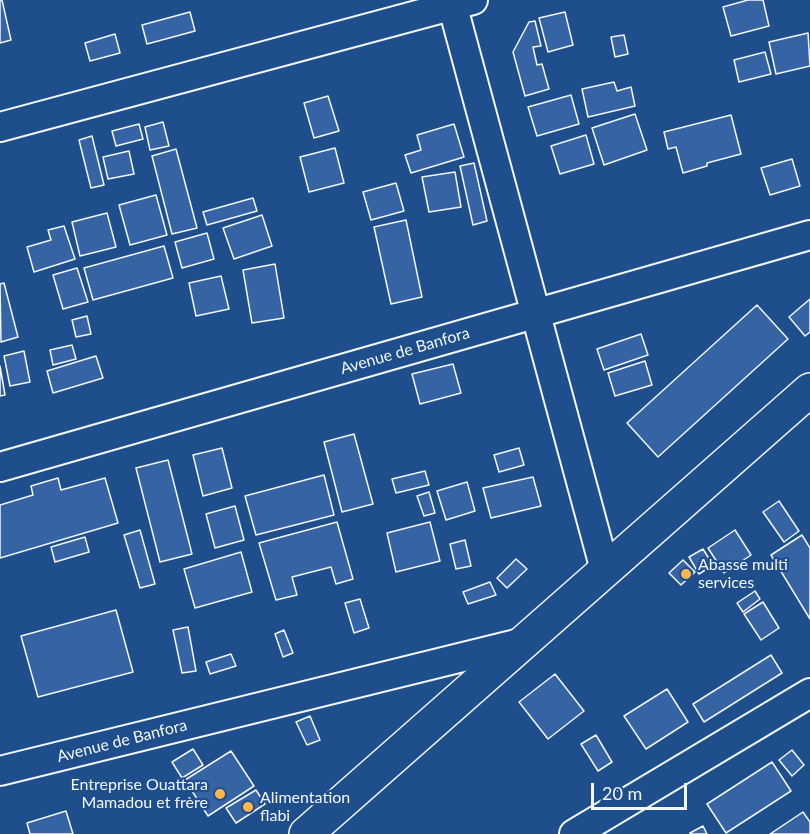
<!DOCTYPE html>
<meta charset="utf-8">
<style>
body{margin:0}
#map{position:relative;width:810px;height:834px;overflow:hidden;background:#1f4e8c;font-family:Lato,sans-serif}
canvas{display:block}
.scale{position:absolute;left:591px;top:783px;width:96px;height:27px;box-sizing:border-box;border:3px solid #f2f6ff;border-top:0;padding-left:8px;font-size:18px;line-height:21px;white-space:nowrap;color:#f2f6ff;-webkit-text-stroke:4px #1f4e8c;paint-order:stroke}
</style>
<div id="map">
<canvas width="810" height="834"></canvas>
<div class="scale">20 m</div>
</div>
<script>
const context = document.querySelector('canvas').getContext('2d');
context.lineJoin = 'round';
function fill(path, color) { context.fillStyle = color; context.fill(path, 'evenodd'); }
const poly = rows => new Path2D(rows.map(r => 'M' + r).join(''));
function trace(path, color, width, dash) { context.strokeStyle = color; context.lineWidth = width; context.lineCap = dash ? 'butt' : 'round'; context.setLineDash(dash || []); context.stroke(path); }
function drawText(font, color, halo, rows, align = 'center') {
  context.font = font + ' Lato,sans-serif'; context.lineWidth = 4.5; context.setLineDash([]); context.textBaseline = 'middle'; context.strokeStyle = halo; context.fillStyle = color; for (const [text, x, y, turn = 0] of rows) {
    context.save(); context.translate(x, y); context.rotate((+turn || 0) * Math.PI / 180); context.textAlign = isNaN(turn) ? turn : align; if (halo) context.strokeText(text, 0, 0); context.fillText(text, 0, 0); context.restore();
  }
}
const building = poly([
 [0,0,2,0,11,40,0,43,0,0],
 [748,0,763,0,769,26,731,36,723,7,748,0],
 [190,12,195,31,147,44,142,25,190,12],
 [565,12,573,45,548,52,539,18,565,12],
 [535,21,541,46,533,47,537,65,542,64,549,89,525,96,513,52,529,22,535,21],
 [808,33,810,66,776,74,769,42,808,33],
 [115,34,120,53,90,61,85,43,115,34],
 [624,35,628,54,615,57,611,37,624,35],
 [765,52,771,74,739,82,734,60,765,52],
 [614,82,617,91,631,87,635,106,588,117,582,89,614,82],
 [571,95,579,124,537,136,528,107,571,95],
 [328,96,339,131,314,138,304,103,328,96],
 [635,114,647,150,604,165,592,128,635,114],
 [731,115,741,154,707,163,707,166,683,173,676,147,668,149,664,132,731,115],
 [163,122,169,146,150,150,145,127,163,122],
 [139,124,143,139,116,146,112,131,139,124],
 [454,124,464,157,411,173,405,155,421,150,417,135,454,124],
 [586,135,594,164,560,174,551,146,586,135],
 [92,136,104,185,91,188,79,140,92,136],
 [335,148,344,183,309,192,300,157,335,148],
 [176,149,197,228,172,234,152,156,176,149],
 [129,151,134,174,108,179,103,157,129,151],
 [792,159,800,186,770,195,761,168,792,159],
 [474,163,487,221,473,225,460,166,474,163],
 [455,172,461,207,429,212,422,177,455,172],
 [396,183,404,211,371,220,363,192,396,183],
 [156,195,167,235,130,245,119,205,156,195],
 [253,198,257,211,207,225,203,212,253,198],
 [107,213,116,247,80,256,72,222,107,213],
 [262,215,272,246,234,259,223,228,262,215],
 [406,220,422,297,391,304,374,227,406,220],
 [64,226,75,259,34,272,27,247,51,240,48,230,64,226],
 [207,233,214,259,182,268,175,242,207,233],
 [164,246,173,278,93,300,84,268,164,246],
 [275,264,284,318,252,323,243,270,275,264],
 [77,268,88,302,63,309,53,275,77,268],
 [221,276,229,309,196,316,189,283,221,276],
 [4,283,18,337,1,342,0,284,4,283],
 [810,299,810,332,805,336,789,317,810,299],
 [757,305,788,339,658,457,627,423,757,305],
 [87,316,91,334,76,337,72,320,87,316],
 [641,334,648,355,604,370,597,349,641,334],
 [72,345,76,359,53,365,50,350,72,345],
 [24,351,30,382,10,386,4,356,24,351],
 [96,356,103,378,53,393,47,371,96,356],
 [645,361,652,385,615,396,608,373,645,361],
 [453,364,461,393,420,404,412,374,453,364],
 [0,366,5,395,0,396,0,366],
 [354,434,373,504,342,512,324,442,354,434],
 [222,448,232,488,203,496,193,455,222,448],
 [519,448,524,465,499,472,494,455,519,448],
 [168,460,192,554,160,562,136,468,168,460],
 [425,471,429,485,396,493,392,479,425,471],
 [324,475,334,515,256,535,245,496,324,475],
 [533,477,541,506,491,518,483,488,533,477],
 [58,478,61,490,105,478,118,523,0,558,0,505,33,495,31,486,58,478],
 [467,482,475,511,446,520,437,491,467,482],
 [429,492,435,513,424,516,417,496,429,492],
 [779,501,799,531,784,542,763,512,779,501],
 [235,506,244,540,215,548,206,514,235,506],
 [337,522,353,579,336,584,331,567,292,577,297,595,276,600,259,543,337,522],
 [430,522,440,561,396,572,387,533,430,522],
 [140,530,155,584,140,588,124,535,140,530],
 [735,530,751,555,724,573,708,548,735,530],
 [802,535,810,548,810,619,771,555,802,535],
 [85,537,89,552,55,562,51,547,85,537],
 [465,540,471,566,456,569,450,544,465,540],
 [703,549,713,565,699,574,689,557,703,549],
 [241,552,252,592,195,608,184,569,241,552],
 [516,559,527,569,507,588,497,578,516,559],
 [683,560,695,572,681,585,669,573,683,560],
 [490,582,496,595,468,604,463,592,490,582],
 [755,591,760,599,743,612,737,603,755,591],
 [360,599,369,628,354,633,345,603,360,599],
 [763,602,779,628,761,640,744,614,763,602],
 [116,610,133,672,38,697,21,636,116,610],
 [188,627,196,671,182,673,173,630,188,627],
 [284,630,293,653,283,657,275,634,284,630],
 [231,654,236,666,210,674,206,662,231,654],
 [771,655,782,673,704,722,693,704,771,655],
 [555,674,584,711,548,739,519,702,555,674],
 [667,689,688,722,646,749,624,716,667,689],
 [310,716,320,740,307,745,296,722,310,716],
 [596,735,612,762,598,771,581,744,596,735],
 [193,749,203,765,182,778,172,762,193,749],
 [792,750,804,765,792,776,779,760,792,750],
 [231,751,254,786,208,816,185,780,231,751],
 [772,762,791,791,726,833,707,804,772,762],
 [256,790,265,804,236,823,226,808,256,790],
 [66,811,73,834,30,834,27,823,66,811],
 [803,812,810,822,810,834,770,834,803,812],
 [703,826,707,834,690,834,690,833,703,826]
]);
fill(building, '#3563a3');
trace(building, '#f2f6ff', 1.5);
const street = poly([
 [451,0,605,570],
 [0,127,473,0],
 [0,467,810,235],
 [0,771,524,642],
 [574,834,810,693]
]);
const secondary = poly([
 [306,834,810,390]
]);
trace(street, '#f2f6ff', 32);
trace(secondary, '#f2f6ff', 36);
trace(street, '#1f4e8c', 28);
trace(secondary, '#1f4e8c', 33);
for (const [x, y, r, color] of [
 [686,574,6,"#ffb74d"],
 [220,794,6,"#ffb74d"],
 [248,807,6,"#ffb74d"]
]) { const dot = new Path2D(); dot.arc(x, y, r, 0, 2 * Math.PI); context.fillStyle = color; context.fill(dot); trace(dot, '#1f4e8c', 2); }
drawText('16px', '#f2f6ff', '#1f4e8c', [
 ["Avenue de Banfora",405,351,-16],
 ["Avenue de Banfora",122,741,-14]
]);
drawText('16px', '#f2f6ff', '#1f4e8c', [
 ["Abasse multi",698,565],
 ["services",698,583],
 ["Entreprise Ouattara",208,785,"right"],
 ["Mamadou et frère",208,803,"right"],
 ["Alimentation",260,798],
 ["flabi",260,816]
], 'left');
</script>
